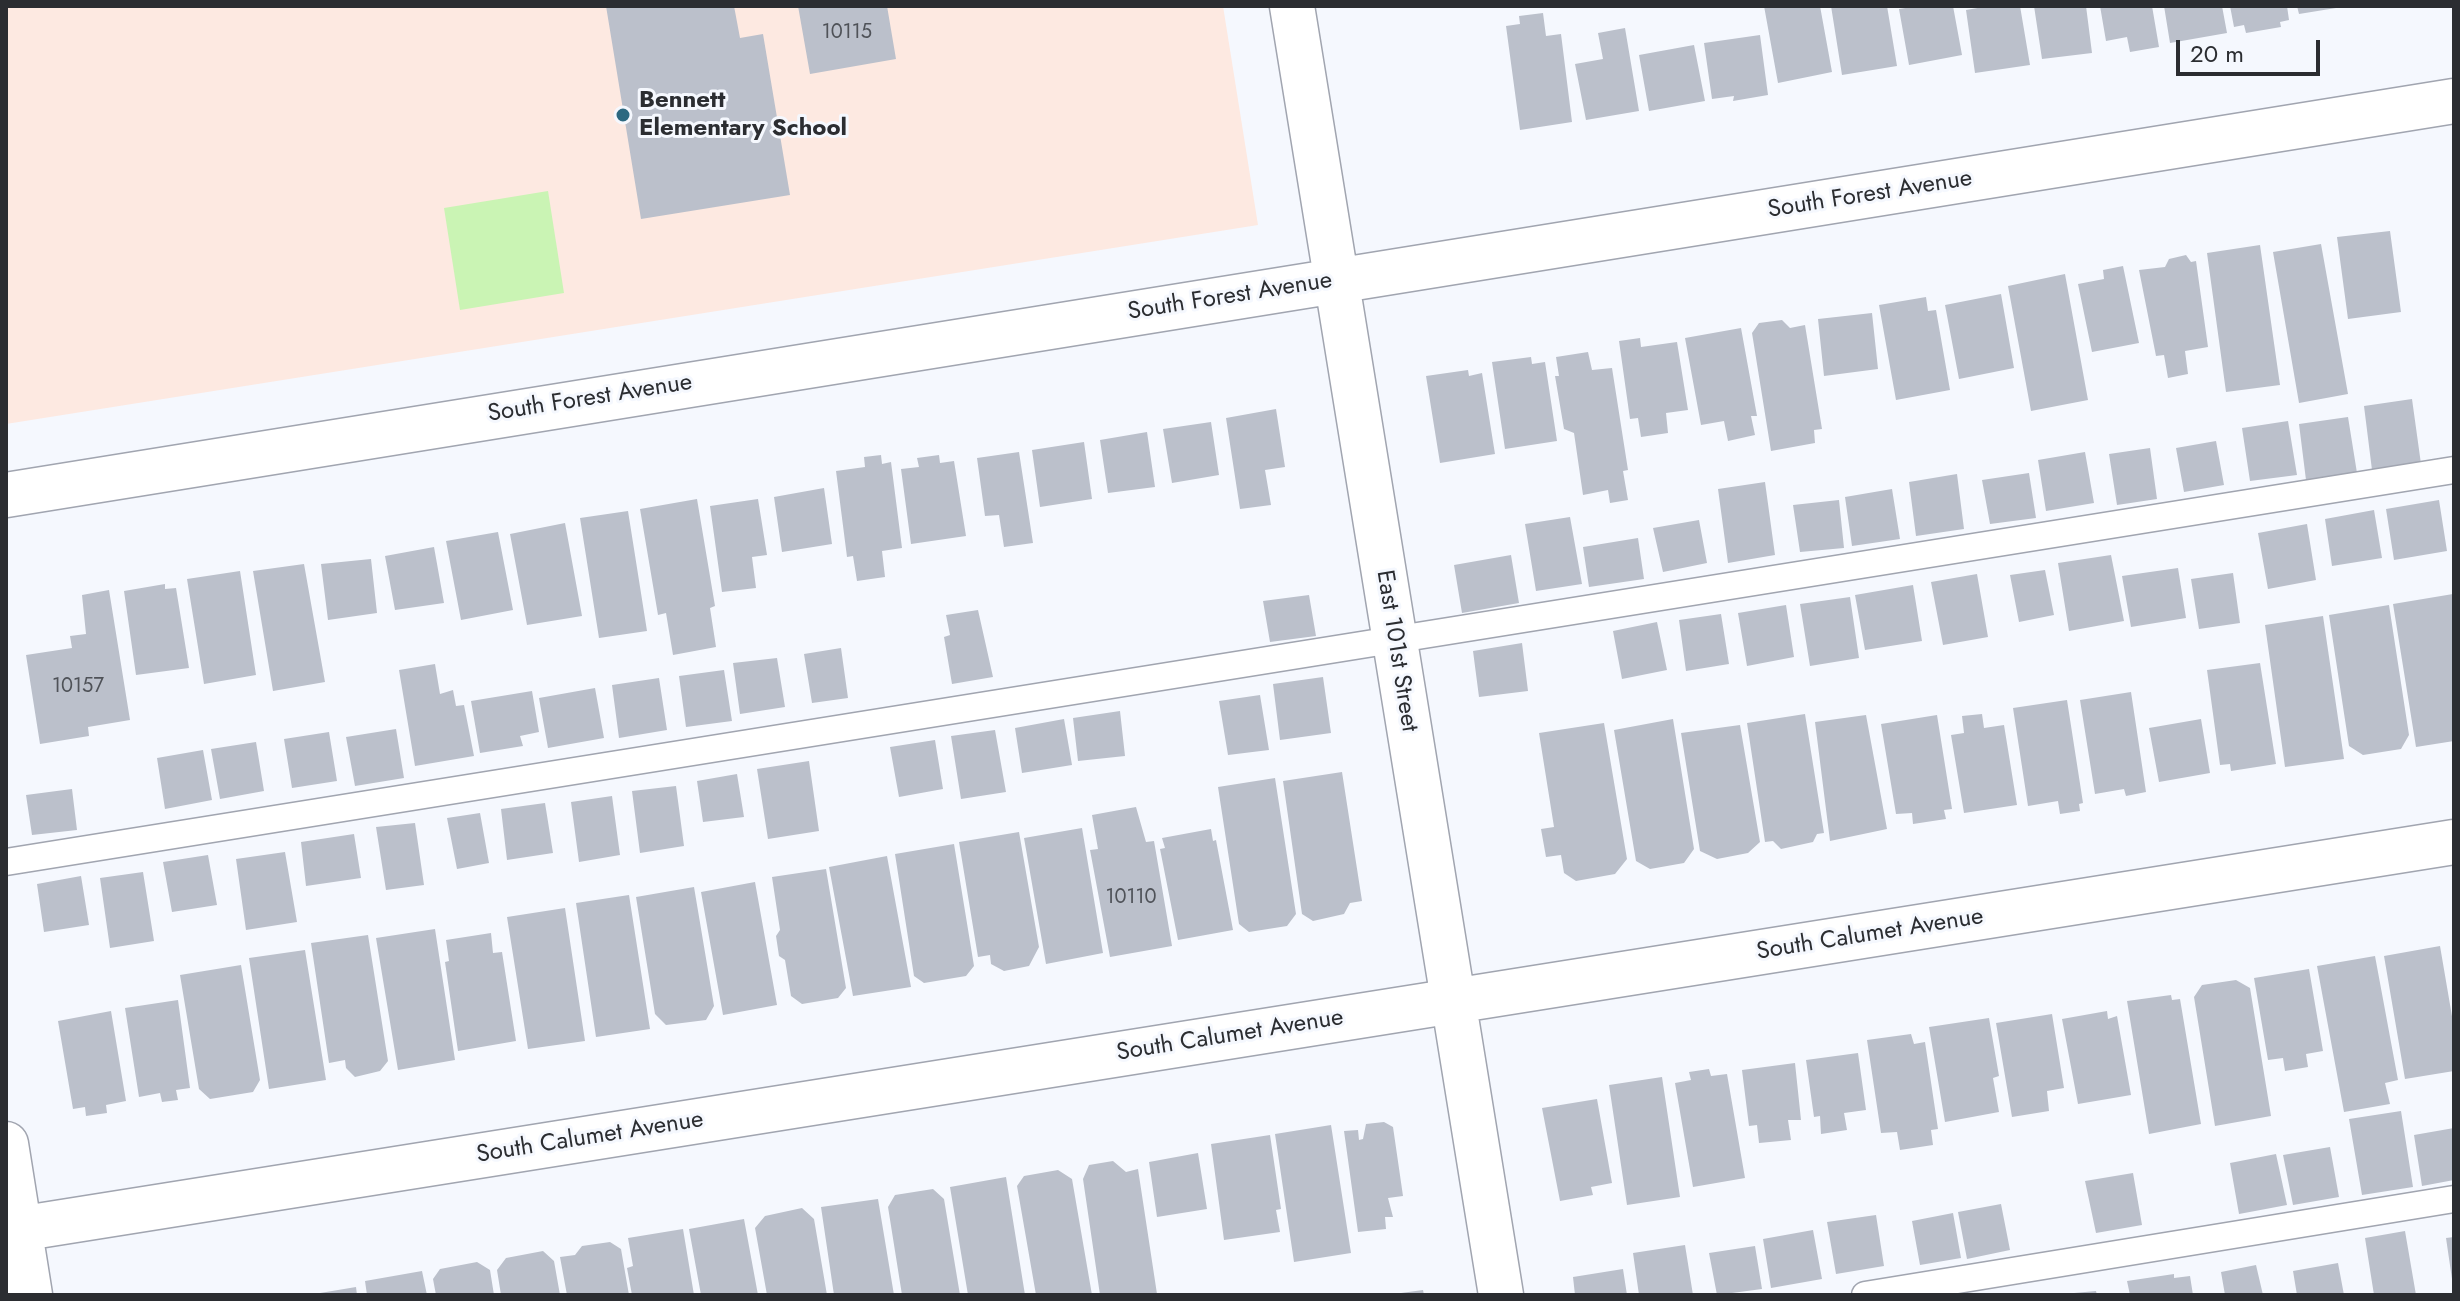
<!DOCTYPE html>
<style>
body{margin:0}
#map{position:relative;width:2460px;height:1301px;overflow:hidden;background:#f5f8fe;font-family:Jost,sans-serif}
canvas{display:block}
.frame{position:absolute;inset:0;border:8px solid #2b2d31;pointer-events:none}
.scale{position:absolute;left:2176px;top:40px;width:144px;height:36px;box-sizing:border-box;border:4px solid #2b2d31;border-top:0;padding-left:10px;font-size:24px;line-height:28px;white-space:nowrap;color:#2b2d31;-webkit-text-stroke:6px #f5f8fe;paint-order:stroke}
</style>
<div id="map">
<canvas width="2460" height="1301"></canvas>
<div class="frame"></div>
<div class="scale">20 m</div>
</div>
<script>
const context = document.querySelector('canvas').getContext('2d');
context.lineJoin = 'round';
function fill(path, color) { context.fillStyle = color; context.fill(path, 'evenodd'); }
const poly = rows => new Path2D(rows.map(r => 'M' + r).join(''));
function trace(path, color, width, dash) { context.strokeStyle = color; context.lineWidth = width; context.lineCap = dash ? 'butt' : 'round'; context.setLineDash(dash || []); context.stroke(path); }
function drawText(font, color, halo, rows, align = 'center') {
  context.font = font + ' Jost,sans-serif'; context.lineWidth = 6; context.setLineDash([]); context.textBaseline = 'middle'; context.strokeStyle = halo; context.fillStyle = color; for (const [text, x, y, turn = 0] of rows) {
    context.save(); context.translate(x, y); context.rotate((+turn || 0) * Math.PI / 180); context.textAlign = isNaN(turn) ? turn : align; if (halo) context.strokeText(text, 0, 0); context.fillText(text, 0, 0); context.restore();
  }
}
fill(poly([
 [6,6,1223,6,1258,225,6,424]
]), '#fde9e1');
fill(poly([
 [548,191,564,293,460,310,444,208]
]), '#caf4b4');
fill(poly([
 [606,6,734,6,740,38,763,34,790,195,641,219],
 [798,6,887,6,896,59,810,74],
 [1764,6,1820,6,1832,72,1778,83],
 [1831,6,1887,6,1897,66,1842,75],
 [1918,6,1953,6,1962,55,1909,65,1899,9],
 [1989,6,2020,6,2030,65,1975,73,1966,10],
 [2034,6,2086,6,2092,53,2042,59],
 [2100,6,2152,6,2159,47,2130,52,2127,37,2106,41],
 [2164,6,2222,6,2227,33,2170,43],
 [2230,6,2287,6,2289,20,2280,22,2281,27,2246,33,2244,25,2234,27],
 [2297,6,2336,6,2336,8,2299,14],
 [1543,13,1546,36,1561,34,1572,122,1520,130,1506,26,1520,24,1519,16],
 [1625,28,1639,111,1586,120,1575,64,1603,59,1598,33],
 [1760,35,1768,95,1733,101,1734,96,1712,99,1704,43],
 [1694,45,1705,101,1649,111,1639,55],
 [2390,231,2401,312,2348,319,2337,237],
 [2321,244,2348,394,2299,403,2273,252],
 [2260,245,2280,385,2226,392,2207,253],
 [2186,255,2191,262,2196,261,2208,347,2185,351,2188,374,2168,378,2164,355,2156,356,2139,270,2165,267,2169,259],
 [2123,266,2139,343,2092,352,2078,284,2104,279,2103,270],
 [2065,274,2088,400,2031,411,2008,286],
 [2001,294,2014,368,1959,379,1945,305],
 [1926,297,1928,311,1936,310,1950,390,1896,400,1879,305],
 [1872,313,1878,369,1824,376,1818,319],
 [1782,320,1790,328,1805,325,1822,429,1814,430,1815,443,1771,451,1752,333,1759,323],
 [1741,328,1757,416,1751,416,1755,435,1728,441,1724,421,1701,425,1685,338],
 [1640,338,1641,347,1677,342,1688,410,1666,413,1668,433,1641,437,1638,418,1630,419,1619,341],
 [1588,352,1592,370,1612,368,1628,470,1623,471,1628,500,1610,503,1608,490,1583,495,1574,433,1564,429,1555,376,1559,376,1556,357],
 [1531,357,1532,364,1545,362,1557,441,1505,449,1492,362],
 [1468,370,1469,376,1482,373,1495,454,1440,463,1426,376],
 [2412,399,2421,464,2372,470,2364,406],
 [1276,409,1285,467,1265,470,1271,505,1240,509,1226,418],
 [2348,417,2357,473,2306,480,2299,424],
 [2288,421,2297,475,2250,481,2242,428],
 [1211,422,1219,475,1172,483,1163,429],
 [1147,432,1155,487,1108,493,1100,440],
 [2216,441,2224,485,2184,492,2176,448],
 [1084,442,1092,499,1040,507,1032,450],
 [2150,448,2157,499,2117,505,2109,454],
 [1019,452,1033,543,1004,547,999,515,985,516,977,458],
 [2085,452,2094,503,2046,511,2038,460],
 [881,455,882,464,891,462,902,548,882,551,885,577,857,581,853,556,847,557,836,471,865,467,864,457],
 [939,455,940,463,954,461,966,536,911,544,901,469,919,467,917,458],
 [2029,473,2036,518,1990,524,1982,480],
 [1957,474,1964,529,1916,536,1909,482],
 [1765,482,1775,555,1728,563,1718,489],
 [824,488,832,544,782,552,774,497],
 [1892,489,1900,539,1852,546,1845,497],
 [697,499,715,606,710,608,716,647,673,655,666,613,658,615,640,509],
 [758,499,767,555,752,557,756,588,722,592,710,506],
 [1839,500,1844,548,1800,552,1793,505],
 [2439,500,2447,551,2394,560,2386,509],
 [2374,510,2382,558,2332,566,2325,519],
 [628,511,647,631,599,638,580,518],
 [1570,517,1582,584,1536,591,1525,524],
 [1699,520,1707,563,1663,572,1653,528],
 [565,523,582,616,527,625,510,534],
 [2307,524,2316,580,2268,589,2258,533],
 [498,532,513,610,461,620,446,541],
 [1638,538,1644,579,1589,587,1583,547],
 [434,547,444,603,395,610,385,556],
 [1511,555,1519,603,1462,613,1454,565],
 [2111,555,2124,621,2069,631,2058,563],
 [371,559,377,613,328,620,321,564],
 [304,564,325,682,273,691,253,571],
 [2178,568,2186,618,2131,627,2122,576],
 [2045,570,2054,615,2019,622,2010,575],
 [240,571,256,675,204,684,187,579],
 [2233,573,2240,623,2199,629,2191,579],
 [1977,574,1988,637,1943,645,1931,582],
 [165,584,165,589,176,588,189,668,136,675,124,591],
 [1913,585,1922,641,1865,650,1855,595],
 [109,590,130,720,88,727,89,736,40,744,26,655,72,648,70,636,86,634,82,595],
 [2453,594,2454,741,2416,747,2393,604],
 [1309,595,1316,636,1270,642,1263,601],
 [1850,597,1859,658,1810,666,1800,604],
 [1786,605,1794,657,1747,666,1738,613],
 [2389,605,2409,735,2401,749,2363,755,2349,746,2329,615],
 [978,610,993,677,952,684,944,637,950,635,946,615],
 [1721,614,1729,664,1686,671,1679,620],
 [2323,616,2344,759,2285,767,2265,625],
 [1657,622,1667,670,1622,679,1613,631],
 [1522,643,1528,691,1479,697,1473,651],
 [841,648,848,698,812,703,804,654],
 [777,658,785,707,740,714,733,663],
 [2260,663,2276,764,2231,771,2230,764,2220,765,2207,670],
 [435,664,440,694,453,690,456,706,464,705,474,756,415,766,399,670],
 [724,670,732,721,686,727,679,676],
 [1323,677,1331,733,1280,740,1273,684],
 [659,678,667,730,619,738,612,685],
 [595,688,604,738,548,748,539,698],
 [532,691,539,732,520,736,523,746,480,753,471,701],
 [2131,692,2146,792,2126,796,2124,789,2095,794,2080,700],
 [1260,695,1269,750,1228,755,1219,701],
 [2067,700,2083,803,2079,804,2080,811,2060,814,2058,801,2028,806,2013,708],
 [1120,711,1125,756,1078,761,1073,718],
 [1805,714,1824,833,1817,834,1813,842,1781,849,1773,841,1765,842,1747,723],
 [1982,714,1984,728,2004,725,2017,805,1964,813,1951,735,1964,733,1962,716],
 [1866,715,1887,829,1830,841,1815,722],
 [1937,715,1952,809,1944,810,1946,819,1913,824,1912,813,1896,814,1881,724],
 [1064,719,1072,765,1022,773,1015,728],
 [1673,719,1694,849,1684,863,1650,869,1636,861,1614,730],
 [2201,719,2210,773,2159,782,2149,728],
 [1604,723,1627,859,1615,874,1576,881,1564,873,1561,855,1546,857,1541,829,1554,827,1539,733],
 [1740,725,1760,842,1748,853,1717,859,1700,851,1681,733],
 [396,729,404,778,355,786,346,737],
 [995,730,1006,792,961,799,951,736],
 [329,732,337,781,292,788,284,739],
 [935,740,943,789,899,797,890,747],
 [256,742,264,791,220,799,211,749],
 [203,750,212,800,165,809,157,758],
 [809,761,819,831,768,839,757,769],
 [1342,772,1362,901,1350,903,1344,914,1313,921,1302,914,1283,781],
 [737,774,744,817,703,822,697,781],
 [1275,778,1296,914,1287,926,1249,932,1239,924,1218,787],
 [676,786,684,846,640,853,632,791],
 [72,789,77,830,32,835,26,795],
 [612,796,620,855,579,862,571,802],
 [545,803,553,853,507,860,501,809],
 [1136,807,1146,842,1154,841,1172,946,1110,957,1090,850,1098,849,1092,815],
 [480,813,489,863,457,869,447,818],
 [415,823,424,885,386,890,376,827],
 [1082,828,1103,953,1046,964,1024,838],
 [1211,829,1213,841,1216,840,1233,930,1178,940,1160,849,1165,848,1162,838],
 [1019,832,1039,947,1029,966,1004,971,991,964,990,955,978,957,959,842],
 [354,834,361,878,306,886,301,842],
 [954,844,974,966,966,976,924,983,914,976,895,854],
 [285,852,297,922,246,930,236,859],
 [208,855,217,905,172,912,163,862],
 [887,856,911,987,853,996,829,867],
 [826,869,846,988,838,998,802,1004,791,996,785,960,779,956,776,936,780,930,772,877],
 [143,872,154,941,110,948,100,878],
 [81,876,89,925,44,932,37,884],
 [755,882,777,1005,723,1015,701,892],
 [694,887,714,1006,706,1020,666,1025,655,1014,636,897],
 [629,895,650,1029,596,1037,576,903],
 [565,908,585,1041,528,1049,507,917],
 [435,929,455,1060,398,1070,376,938],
 [491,933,493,953,502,952,516,1041,458,1051,445,962,449,961,446,940],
 [368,935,388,1061,380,1071,355,1077,346,1068,345,1060,329,1063,311,943],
 [2440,946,2454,1028,2454,1071,2405,1079,2384,956],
 [305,950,326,1080,269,1089,249,958],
 [2375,956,2398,1080,2385,1083,2390,1104,2344,1112,2317,966],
 [241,965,260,1080,253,1092,210,1099,199,1089,180,975],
 [2309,969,2323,1051,2306,1054,2308,1067,2285,1071,2283,1058,2268,1060,2254,978],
 [2236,980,2250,988,2271,1116,2215,1126,2194,997,2202,985],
 [2171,995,2172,1000,2180,999,2201,1124,2149,1134,2127,1001],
 [178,1000,190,1088,176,1090,178,1100,162,1102,160,1093,139,1097,125,1008],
 [111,1011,126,1101,106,1105,107,1113,86,1116,85,1107,73,1109,58,1021],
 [2107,1011,2108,1019,2117,1016,2131,1095,2078,1104,2062,1019],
 [2052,1014,2064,1088,2047,1091,2049,1111,2012,1117,1996,1023],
 [1989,1018,1999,1076,1993,1078,1999,1112,1945,1122,1929,1027],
 [1911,1034,1914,1044,1925,1042,1938,1129,1931,1130,1933,1145,1900,1150,1897,1132,1881,1133,1867,1040],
 [1858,1053,1866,1110,1844,1113,1847,1130,1821,1134,1820,1116,1814,1117,1806,1060],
 [1795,1063,1801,1120,1788,1120,1791,1140,1759,1143,1757,1125,1749,1126,1742,1070],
 [1709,1069,1711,1076,1727,1074,1745,1178,1693,1187,1675,1083,1691,1080,1689,1072],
 [1662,1077,1680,1197,1627,1205,1609,1085],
 [1597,1099,1612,1183,1591,1187,1593,1195,1560,1201,1542,1108],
 [2401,1111,2413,1187,2362,1195,2349,1119],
 [1384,1122,1393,1127,1403,1196,1388,1198,1393,1217,1385,1217,1386,1229,1358,1232,1344,1131,1358,1130,1359,1140,1363,1139,1366,1124],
 [1331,1125,1351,1253,1294,1262,1275,1134],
 [2454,1128,2454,1180,2422,1186,2414,1135],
 [1270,1135,1281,1209,1276,1210,1280,1232,1224,1240,1211,1144],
 [2330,1147,2339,1197,2293,1205,2283,1155],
 [1198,1153,1207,1209,1157,1217,1149,1162],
 [2276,1154,2287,1205,2239,1214,2230,1163],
 [1113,1161,1126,1172,1138,1169,1157,1294,1100,1295,1083,1179,1089,1165],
 [1058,1170,1072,1179,1092,1295,1036,1295,1017,1186,1024,1176],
 [2133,1173,2142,1225,2096,1233,2085,1181],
 [1006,1177,1025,1295,968,1295,950,1187],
 [933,1189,944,1199,960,1295,902,1295,888,1207,895,1195],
 [878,1199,894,1295,834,1295,821,1207],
 [2001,1204,2010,1250,1967,1259,1958,1212],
 [802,1208,814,1219,827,1295,767,1295,755,1228,765,1216],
 [1953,1213,1961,1258,1920,1265,1912,1221],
 [1876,1215,1884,1266,1836,1274,1827,1222],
 [744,1219,758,1295,701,1295,689,1229],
 [683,1229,694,1295,632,1295,627,1268,633,1266,628,1238],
 [1813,1230,1822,1279,1771,1288,1763,1239],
 [2405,1231,2416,1295,2374,1295,2365,1238],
 [2454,1237,2454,1279,2452,1279,2446,1238],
 [610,1242,621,1249,629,1295,567,1295,560,1257,575,1255,582,1246],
 [1685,1245,1693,1295,1639,1295,1633,1253],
 [1755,1246,1762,1289,1717,1295,1709,1253],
 [543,1251,554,1261,560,1295,501,1295,497,1270,506,1258],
 [477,1262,490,1270,494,1295,436,1295,433,1279,440,1269],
 [2338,1263,2344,1295,2297,1295,2293,1271],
 [2256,1265,2263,1295,2225,1295,2221,1272],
 [1623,1269,1627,1295,1575,1295,1573,1277],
 [422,1271,427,1295,367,1295,365,1281],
 [2174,1274,2174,1278,2190,1276,2193,1295,2130,1295,2127,1281],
 [356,1287,357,1295,320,1295,320,1293],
 [1423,1290,1424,1295,1401,1295,1401,1293],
 [2096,1291,2097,1295,2074,1295,2074,1293]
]), '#bbc0cb');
const lane = poly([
 [6,862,2454,470],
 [1865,1295,2454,1199]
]);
const street = poly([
 [1292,6,1501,1295],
 [6,495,2454,101],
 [6,1144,30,1295],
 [6,1231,2454,842]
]);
trace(lane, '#a1a5b0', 29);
trace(street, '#a1a5b0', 47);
trace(lane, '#fff', 26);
trace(street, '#fff', 44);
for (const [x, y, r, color] of [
 [623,115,8,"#2c6880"]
]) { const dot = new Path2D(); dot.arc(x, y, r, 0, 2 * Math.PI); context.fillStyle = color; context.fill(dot); trace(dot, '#f5f8fe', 3); }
drawText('20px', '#4f5258', null, [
 ["10115",847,33],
 ["10157",78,687],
 ["10110",1131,898]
]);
drawText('bold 24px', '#2b2d31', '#f5f8fe', [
 ["Bennett",639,101],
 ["Elementary School",639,129]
], 'left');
drawText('24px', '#2b2d31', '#f5f8fe', [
 ["South Forest Avenue",1870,195,-9],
 ["South Forest Avenue",1230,297,-9],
 ["South Forest Avenue",590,399,-9],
 ["East 101st Street",1396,651,81],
 ["South Calumet Avenue",1870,935,-9],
 ["South Calumet Avenue",1230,1036,-9],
 ["South Calumet Avenue",590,1138,-9]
]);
</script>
